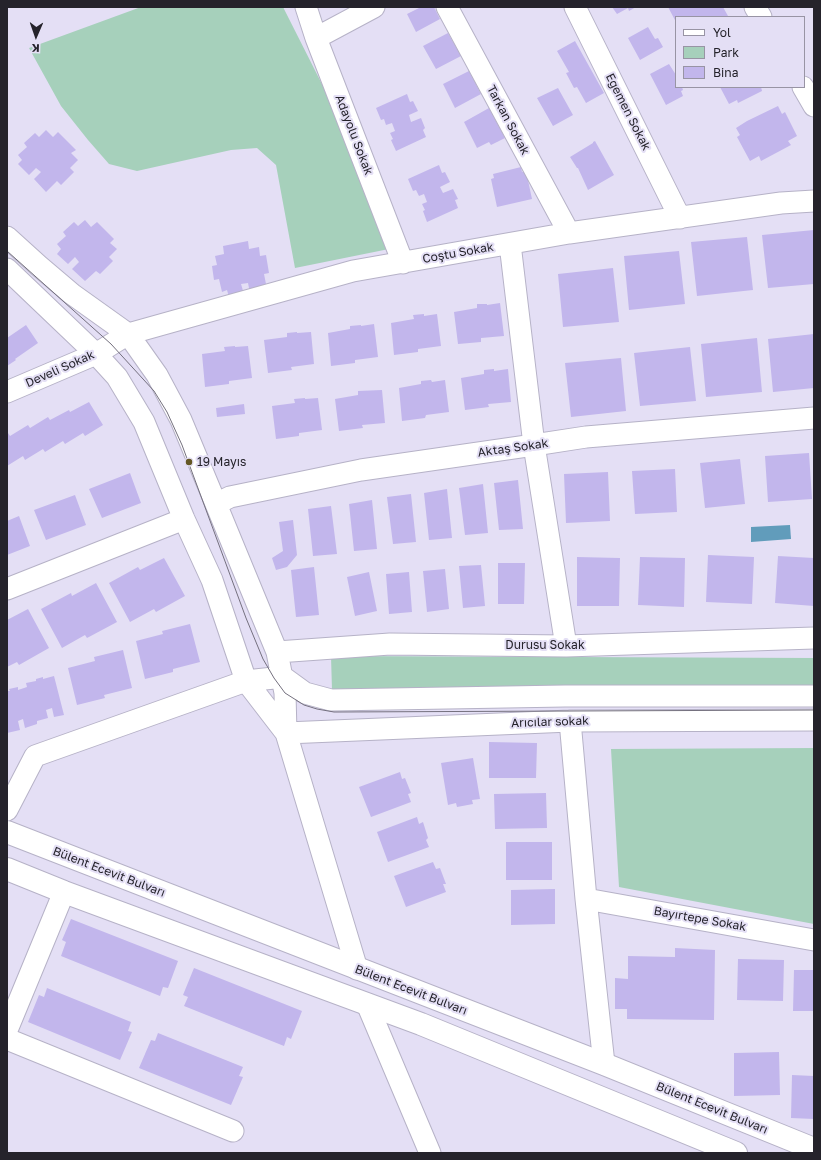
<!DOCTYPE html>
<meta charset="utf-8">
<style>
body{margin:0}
#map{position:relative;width:821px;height:1160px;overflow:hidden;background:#e4dff5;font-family:"Golos Text",sans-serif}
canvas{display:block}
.frame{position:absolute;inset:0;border:8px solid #25232b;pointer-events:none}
.legend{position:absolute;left:675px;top:16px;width:130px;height:72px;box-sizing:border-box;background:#e4dff5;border:1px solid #9894a4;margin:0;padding:5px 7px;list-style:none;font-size:12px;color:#25232b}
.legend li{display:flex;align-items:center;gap:8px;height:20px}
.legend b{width:20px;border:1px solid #9894a4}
.north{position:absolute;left:16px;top:16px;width:40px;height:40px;-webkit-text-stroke:3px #e4dff5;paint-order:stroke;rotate:182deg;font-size:11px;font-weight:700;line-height:16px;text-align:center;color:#25232b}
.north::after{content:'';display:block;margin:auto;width:14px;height:18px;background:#25232b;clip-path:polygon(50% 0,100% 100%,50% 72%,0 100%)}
</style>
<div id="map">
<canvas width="821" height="1160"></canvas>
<div class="frame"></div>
<ul class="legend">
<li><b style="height:5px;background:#fff"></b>Yol</li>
<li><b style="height:11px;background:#a6d0bb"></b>Park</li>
<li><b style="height:11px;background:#c2b6ec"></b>Bina</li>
</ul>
<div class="north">K</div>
</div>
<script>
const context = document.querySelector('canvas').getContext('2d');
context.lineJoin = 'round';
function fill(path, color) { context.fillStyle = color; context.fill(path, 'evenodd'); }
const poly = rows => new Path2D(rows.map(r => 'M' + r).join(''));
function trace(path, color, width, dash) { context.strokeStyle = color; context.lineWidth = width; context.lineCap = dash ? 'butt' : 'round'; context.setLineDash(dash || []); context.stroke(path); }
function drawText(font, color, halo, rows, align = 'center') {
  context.font = font + ' "Golos Text",sans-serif'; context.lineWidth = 4; context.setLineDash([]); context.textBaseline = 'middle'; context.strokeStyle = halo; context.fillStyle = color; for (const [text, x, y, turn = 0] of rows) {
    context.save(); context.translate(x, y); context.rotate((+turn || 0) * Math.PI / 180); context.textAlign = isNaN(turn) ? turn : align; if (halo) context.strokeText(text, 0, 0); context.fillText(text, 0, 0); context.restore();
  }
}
fill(poly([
 [141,7,283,7,330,100,389,249,295,268,276,165,257,148,231,150,137,171,109,164,88,140,61,106,29,48],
 [331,656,814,658,814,693,332,690],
 [814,748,814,924,619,887,611,749]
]), '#a6d0bb');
fill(poly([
 [790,525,791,539,751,542,751,527]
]), '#619cbb');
fill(poly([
 [421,7,434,7,440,19,416,32,407,14],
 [612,7,636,7,629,11,628,8,617,14],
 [668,7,723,7,728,16,726,17,676,17,676,22],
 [648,27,655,39,658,38,663,47,640,60,628,38],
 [448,33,461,56,436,69,423,46],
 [575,41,604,93,586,103,577,87,574,88,566,73,569,72,557,51],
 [669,64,676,75,676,87,682,87,683,90,681,91,683,96,666,105,650,74],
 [469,71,481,94,455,108,443,84],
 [720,87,761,87,762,91,738,103,737,100,729,104],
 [558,88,573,115,553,126,537,98],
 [407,94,410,102,413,101,418,111,409,115,411,122,421,118,425,128,423,130,426,137,396,151,391,140,393,139,390,133,395,131,392,123,386,125,384,119,381,120,376,108],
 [778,106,782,114,785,112,797,136,788,141,791,145,761,161,759,156,750,161,737,137,740,135,736,128,747,121],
 [489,108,505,138,491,145,489,142,477,148,464,122],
 [46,130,53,137,58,132,76,150,71,153,78,160,70,168,74,172,61,185,57,181,46,192,34,179,41,172,36,168,29,175,18,164,22,160,18,155,27,147,24,143,35,133,39,137],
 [595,141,614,175,588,190,578,168,577,168,570,157,593,143,593,142],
 [439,165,442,173,445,172,450,182,440,187,443,193,453,189,458,199,455,200,458,208,427,222,423,211,425,210,422,204,427,202,424,194,419,196,416,190,413,191,408,179],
 [521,167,522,172,526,171,532,199,497,207,491,179,494,178,493,174],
 [85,220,91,227,97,222,114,239,110,243,117,249,109,257,113,261,100,274,96,271,85,281,72,269,79,262,75,257,68,264,57,254,61,249,57,244,66,236,63,232,74,222,78,226],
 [814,230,814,284,768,288,762,235],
 [747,237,753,290,697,296,691,242],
 [248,241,249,249,259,247,260,256,266,255,269,273,264,274,267,289,250,293,248,283,241,284,244,294,229,297,227,290,222,292,219,279,214,280,212,266,217,265,215,256,224,254,223,246],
 [679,251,685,304,629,310,624,256],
 [613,268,619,322,563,327,558,274],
 [500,303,504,336,481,338,481,342,458,344,454,312,477,308,477,304,487,304,487,305],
 [424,314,424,316,437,314,441,346,418,349,418,352,394,355,391,323,414,319,413,315],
 [374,324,378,357,355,360,355,363,331,366,328,333,350,329,350,326,361,325,361,326],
 [26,325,38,343,15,359,16,360,7,366,7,338],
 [297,332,297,333,311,332,314,364,291,367,292,370,268,373,264,340,287,337,287,333],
 [814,334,814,388,773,392,768,339],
 [757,338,762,392,706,397,701,344],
 [235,346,235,347,248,346,252,378,229,381,229,384,205,387,202,354,225,351,224,347],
 [690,347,696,401,640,406,634,353],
 [621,358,626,411,571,417,565,363],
 [494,369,494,371,508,369,511,402,488,404,489,407,465,410,461,378,484,374,484,370],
 [431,380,432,382,445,380,449,412,426,415,425,418,402,421,399,388,421,384,421,381],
 [382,390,385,423,362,425,363,428,339,431,335,399,358,395,358,391],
 [305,398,305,399,318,398,322,430,299,433,299,436,276,439,272,406,295,403,294,399],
 [89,402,103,425,85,436,83,433,65,444,63,441,45,452,43,449,25,460,23,456,7,466,7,434,8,433,10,436,28,425,30,428,48,417,50,420,69,410,70,412],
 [244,404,245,414,217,417,216,408],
 [809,453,812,499,768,502,765,456],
 [740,459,745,504,705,508,700,463],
 [675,469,677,512,635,514,632,471],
 [608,472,610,521,566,523,564,474],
 [130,473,141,503,102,518,89,489],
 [518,480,523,529,499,530,494,483],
 [483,484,488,533,465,535,459,488],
 [447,489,452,538,429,540,424,493],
 [411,494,416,542,393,544,387,497],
 [75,495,86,525,46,540,34,510],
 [372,500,377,549,354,551,349,504],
 [331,506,337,554,313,556,308,509],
 [19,516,30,546,7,555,7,521],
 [293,520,297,555,287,567,276,570,272,558,283,551,279,522],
 [708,555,754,557,752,604,706,602],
 [778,556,814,558,814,606,775,603],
 [577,557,620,558,619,606,577,606],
 [640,557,685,558,684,607,638,605],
 [164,558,185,596,156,612,154,609,130,622,109,583,138,567,140,570],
 [498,563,525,563,524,604,498,604],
 [481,565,485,606,463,608,459,566],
 [314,567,319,615,296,617,291,570],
 [445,569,449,609,427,612,423,571],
 [369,572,377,611,355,616,347,577],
 [409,572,412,612,389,614,386,574],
 [96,583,117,622,87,638,85,635,62,648,41,609,71,593,72,596],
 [28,609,49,648,19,665,17,662,7,667,7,620],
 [190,624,200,662,173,669,173,672,145,679,136,641,163,634,162,631],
 [123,650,132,688,104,695,105,698,77,705,68,668,95,661,94,657],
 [54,676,64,715,54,717,52,708,46,710,48,718,37,721,37,724,25,728,23,719,18,721,20,730,7,733,7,691,10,691,9,689,18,687,18,690,27,687,26,683,36,681,36,679,43,677,43,679],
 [489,742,537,743,536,778,489,778],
 [473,758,480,799,472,800,473,804,457,807,456,803,448,805,441,763],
 [400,772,402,779,405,778,411,793,408,794,411,802,371,817,359,787],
 [546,793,547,828,495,829,494,794],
 [417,817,419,824,423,822,428,838,426,840,429,847,388,862,377,832],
 [506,842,552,842,552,880,506,880],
 [433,862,436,869,440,868,446,884,443,884,446,892,406,907,394,876],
 [555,889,555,924,511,925,511,890],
 [71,919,178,961,168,988,163,987,160,996,61,956,66,942,62,940],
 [675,948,715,950,714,1020,627,1019,627,1009,615,1009,615,978,628,979,628,956,675,957],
 [738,959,784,960,783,1001,737,1000],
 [194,968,302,1011,291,1039,287,1037,284,1046,184,1006,188,997,183,995],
 [794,970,814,970,814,1011,793,1011],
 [47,988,131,1022,128,1031,132,1032,120,1060,28,1022,39,995,44,997],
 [158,1033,243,1067,239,1076,243,1077,231,1105,139,1068,151,1040,155,1041],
 [779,1052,780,1095,734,1096,734,1053],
 [792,1075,814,1076,814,1119,791,1118]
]), '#c2b6ec');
const street = poly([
 [306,7,316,38,403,263],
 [447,7,569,233],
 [575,7,680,218],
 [755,7,761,17],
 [316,38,374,7],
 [803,87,814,106],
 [7,237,39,266,72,294,128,334,157,375,181,420,216,504,277,652,285,693,286,733,357,969],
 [510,244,534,445,566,646],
 [7,269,96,354,117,377,144,422,184,519,212,580,246,681,286,733],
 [7,392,96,354,128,334,353,271,569,233,781,203,814,201],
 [216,504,230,497,361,470,534,445,586,437,814,418],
 [7,589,184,519],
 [277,652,390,644,566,646,814,638],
 [570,721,586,899,604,1064],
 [286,733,570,721,814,720],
 [7,810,35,756,246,681,283,677,305,693,331,700,565,696,814,696],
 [586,899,814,940],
 [367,1004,430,1153],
 [7,1030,64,892],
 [7,1039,233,1131]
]);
const secondary = poly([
 [7,832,604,1064,814,1149],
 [7,869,64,892,421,1024,736,1153]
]);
trace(street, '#b6b2c7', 23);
trace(secondary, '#b6b2c7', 24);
trace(street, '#fff', 21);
trace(secondary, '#fff', 22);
trace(poly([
 [7,251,111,344,154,391,167,412,182,445,246,618,263,659,274,678,285,693,304,705,317,709,334,712,814,710]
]), '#74707e', 1);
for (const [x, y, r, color] of [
 [189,462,4,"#645724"]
]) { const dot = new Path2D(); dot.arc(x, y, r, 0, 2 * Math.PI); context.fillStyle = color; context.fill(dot); trace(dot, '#e4dff5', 1.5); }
drawText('12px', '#25232b', '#e4dff5', [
 ["Egemen Sokak",628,112,63],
 ["Tarkan Sokak",508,120,62],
 ["Adayolu Sokak",354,135,69],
 ["Coştu Sokak",458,253,-10],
 ["Develi Sokak",60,369,-24],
 ["Aktaş Sokak",513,448,-8],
 ["Durusu Sokak",545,645],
 ["Arıcılar sokak",550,722,-2],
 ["Bülent Ecevit Bulvarı",109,872,21],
 ["Bayırtepe Sokak",700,919,10],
 ["Bülent Ecevit Bulvarı",411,990,21],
 ["Bülent Ecevit Bulvarı",712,1108,22]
]);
drawText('12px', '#25232b', '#e4dff5', [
 ["19 Mayıs",197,462]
], 'left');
</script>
